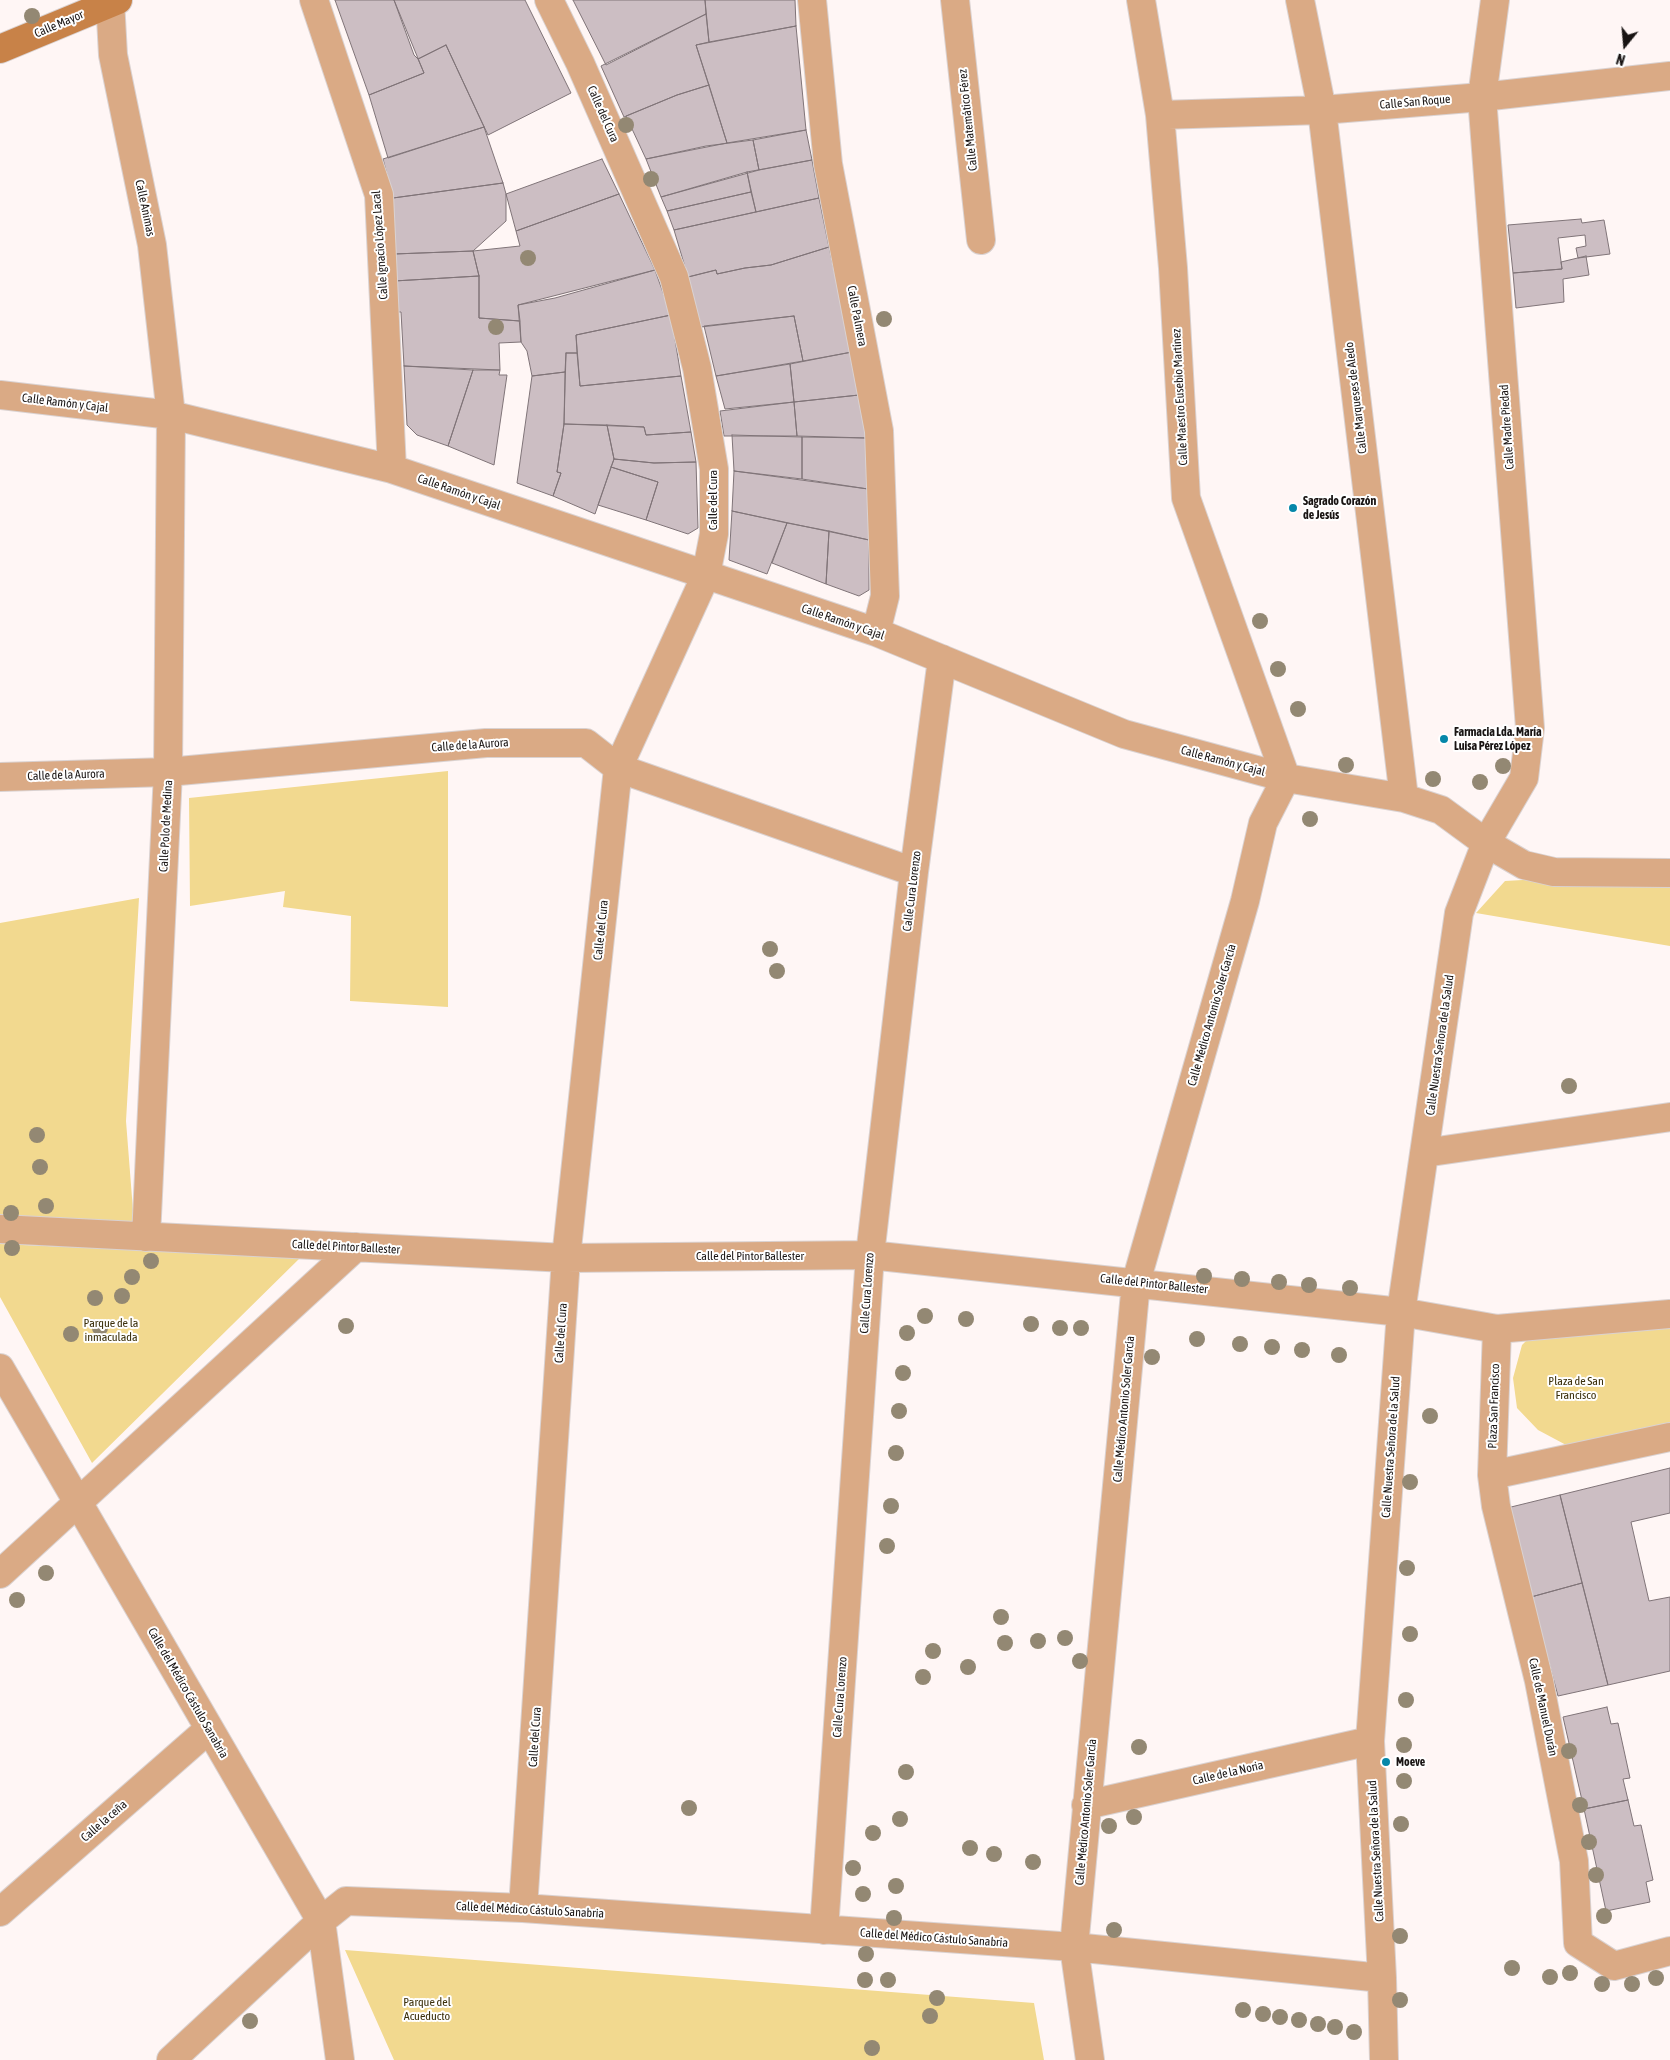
<!DOCTYPE html>
<meta charset="utf-8">
<style>
body{margin:0}
#map{position:relative;width:1670px;height:2060px;overflow:hidden;background:#fff6f5;font-family:"Asap Condensed",sans-serif}
canvas{display:block}
.north{position:absolute;left:1600px;top:20px;width:50px;height:50px;-webkit-text-stroke:4px #fff;paint-order:stroke;rotate:197deg;font-size:14px;font-weight:700;line-height:20px;text-align:center;color:#191413}
.north::after{content:'';display:block;margin:auto;width:18px;height:22px;background:#191413;clip-path:polygon(50% 0,100% 100%,50% 72%,0 100%)}
</style>
<div id="map">
<canvas width="1670" height="2060"></canvas>
<div class="north">N</div>
</div>
<script>
const context = document.querySelector('canvas').getContext('2d');
context.lineJoin = 'round';
function fill(path, color) { context.fillStyle = color; context.fill(path, 'evenodd'); }
const poly = rows => new Path2D(rows.map(r => 'M' + r).join(''));
function trace(path, color, width, dash) { context.strokeStyle = color; context.lineWidth = width; context.lineCap = dash ? 'butt' : 'round'; context.setLineDash(dash || []); context.stroke(path); }
function drawText(font, color, halo, rows, align = 'center') {
  context.font = font + ' "Asap Condensed",sans-serif'; context.lineWidth = 4; context.setLineDash([]); context.textBaseline = 'middle'; context.strokeStyle = halo; context.fillStyle = color; for (const [text, x, y, turn = 0] of rows) {
    context.save(); context.translate(x, y); context.rotate((+turn || 0) * Math.PI / 180); context.textAlign = isNaN(turn) ? turn : align; if (halo) context.strokeText(text, 0, 0); context.fillText(text, 0, 0); context.restore();
  }
}
fill(poly([
 [448,771,448,1007,350,1001,351,916,283,907,285,891,190,906,189,798],
 [1540,879,1670,885,1670,946,1476,913,1505,881],
 [139,898,126,1121,135,1236,0,1229,0,923],
 [0,1244,301,1257,92,1463,0,1297],
 [1670,1328,1670,1424,1568,1446,1538,1430,1517,1408,1513,1378,1522,1345,1531,1336],
 [345,1950,1034,2003,1044,2060,394,2060]
]), '#f2d98f');
const building = poly([
 [335,0,394,0,424,73,369,95,335,0],
 [394,0,525,0,571,93,488,135,446,45,418,59,414,55,394,0],
 [573,0,705,0,706,14,606,65,573,0],
 [705,0,795,0,796,26,709,42,705,0],
 [706,14,709,42,696,45,709,85,677,95,624,117,601,66,706,14],
 [796,26,806,130,727,143,696,45,796,26],
 [446,45,484,127,388,158,369,95,424,73,418,59,446,45],
 [709,85,727,143,646,159,626,116,677,95,709,85],
 [484,127,503,183,393,198,383,159,484,127],
 [806,130,812,160,759,170,753,140,806,130],
 [753,140,759,170,661,197,646,159,706,146,753,140],
 [602,159,619,194,516,231,506,194,602,159],
 [812,160,819,198,756,212,747,172,812,160],
 [747,172,751,192,667,211,661,197,747,172],
 [503,183,506,194,506,221,473,251,394,254,393,198,503,183],
 [751,192,756,212,674,230,667,211,751,192],
 [619,194,655,270,555,298,518,305,520,321,479,318,479,276,473,251,520,246,516,231,619,194],
 [819,198,829,247,771,265,745,268,717,274,716,270,688,277,674,230,819,198],
 [1581,219,1582,223,1604,220,1610,254,1578,258,1576,248,1586,246,1585,235,1558,238,1562,269,1513,273,1508,225,1581,219],
 [829,247,852,352,803,361,794,316,701,327,688,277,716,270,717,274,745,268,771,265,829,247],
 [473,251,479,276,394,281,394,254,473,251],
 [1586,256,1589,275,1563,279,1564,302,1516,308,1513,273,1562,269,1561,262,1586,256],
 [655,270,671,315,576,335,577,353,566,353,565,372,532,376,527,351,521,342,518,305,655,270],
 [479,276,479,318,520,321,521,342,499,343,500,370,404,366,401,312,397,312,394,281,479,276],
 [671,315,681,376,580,386,576,335,671,315],
 [794,316,803,361,716,376,704,326,794,316],
 [852,352,859,395,794,402,790,364,852,352],
 [566,353,577,353,580,386,681,376,691,432,646,435,644,427,564,424,566,353],
 [790,364,794,402,725,409,716,376,790,364],
 [404,366,473,370,448,446,417,435,407,425,404,366],
 [473,370,500,370,499,375,507,375,494,465,448,446,473,370],
 [565,372,564,424,557,472,561,473,553,496,517,483,532,376,565,372],
 [859,395,867,438,797,436,794,402,859,395],
 [794,402,797,436,724,436,720,411,794,402],
 [564,424,607,425,614,459,595,514,553,496,561,473,557,472,564,424],
 [607,425,644,427,646,435,691,432,696,462,654,463,614,459,607,425],
 [732,435,802,437,802,479,734,471,732,435],
 [802,437,867,438,868,489,802,479,802,437],
 [614,459,654,463,696,462,698,528,688,534,646,520,658,482,611,467,614,459],
 [611,467,658,482,646,520,598,505,611,467],
 [734,471,868,489,869,540,732,511,734,471],
 [732,511,787,523,767,574,729,560,732,511],
 [787,523,829,531,826,584,772,563,787,523],
 [829,531,869,540,869,590,859,596,826,584,829,531],
 [1670,1468,1670,1513,1631,1522,1649,1601,1670,1597,1670,1671,1608,1685,1560,1495,1670,1468],
 [1560,1495,1582,1583,1531,1597,1507,1508,1560,1495],
 [1582,1583,1608,1685,1558,1696,1531,1597,1582,1583],
 [1607,1707,1611,1724,1618,1723,1630,1778,1623,1779,1628,1800,1584,1809,1563,1717,1607,1707],
 [1628,1800,1634,1826,1641,1825,1653,1880,1646,1882,1650,1902,1606,1911,1584,1809,1628,1800]
]);
fill(building, '#ccbec3');
trace(building, '#807478', 1);
const street = poly([
 [110,0,113,55,152,245,171,415,168,772,146,1237],
 [314,0,379,195,392,469],
 [812,0,828,164,879,431,885,596,876,632],
 [955,0,981,240],
 [1300,0,1322,110,1404,798],
 [1160,115,1322,110,1482,97,1670,76],
 [0,395,171,415,392,469,876,632,1124,734,1286,778,1404,798,1441,810,1486,843,1524,865,1554,872,1670,873],
 [0,777,168,772,486,743,586,743,618,768,914,872],
 [1424,1153,1670,1117],
 [0,1229,566,1258,870,1255,1401,1312,1497,1329,1670,1314],
 [1497,1329,1492,1475,1496,1506,1539,1681,1574,1861,1578,1943,1614,1966,1670,1951],
 [0,1368,321,1921,340,2060],
 [1492,1475,1670,1437],
 [0,1574,356,1247],
 [1086,1805,1370,1741],
 [523,1908,566,1258,618,768,706,575,714,534,714,469,697,368,674,277,580,63,549,0],
 [0,1912,209,1729],
 [824,1930,870,1255,914,872,942,659],
 [171,2060,321,1921,346,1901,523,1908,1074,1947,1382,1978],
 [1090,2060,1074,1947,1136,1282,1245,901,1263,823,1286,778,1186,498,1173,268,1160,115,1141,0],
 [1384,2060,1382,1978,1370,1741,1401,1312,1459,913,1486,843,1524,778,1530,728,1482,97,1495,0]
]);
const secondary = poly([
 [0,49,118,0]
]);
trace(street, '#dad2d1', 30);
trace(secondary, '#dad2d1', 30);
trace(street, '#daaa85', 28);
trace(secondary, '#c88248', 28);
context.fillStyle = '#938873';
for (const [x, y] of [
 [32,16],
 [626,125],
 [651,179],
 [528,258],
 [884,319],
 [496,327],
 [1260,621],
 [1278,669],
 [1298,709],
 [1346,765],
 [1503,766],
 [1433,779],
 [1480,782],
 [1310,819],
 [770,949],
 [777,971],
 [1569,1086],
 [37,1135],
 [40,1167],
 [46,1206],
 [11,1213],
 [12,1248],
 [151,1261],
 [1204,1276],
 [132,1277],
 [1242,1279],
 [1279,1282],
 [1309,1285],
 [1350,1288],
 [122,1296],
 [95,1298],
 [925,1316],
 [966,1319],
 [1031,1324],
 [346,1326],
 [100,1328],
 [1060,1328],
 [1081,1328],
 [907,1333],
 [71,1334],
 [1197,1339],
 [1240,1344],
 [1272,1347],
 [1302,1350],
 [1339,1355],
 [1152,1357],
 [903,1373],
 [899,1411],
 [1430,1416],
 [896,1453],
 [1410,1482],
 [891,1506],
 [887,1546],
 [1407,1568],
 [46,1573],
 [17,1600],
 [1001,1617],
 [1410,1634],
 [1065,1638],
 [1038,1641],
 [1005,1643],
 [933,1651],
 [1080,1661],
 [968,1667],
 [923,1677],
 [1406,1700],
 [1404,1745],
 [1139,1747],
 [1569,1751],
 [906,1772],
 [1404,1781],
 [1580,1805],
 [689,1808],
 [1134,1817],
 [900,1819],
 [1401,1824],
 [1109,1826],
 [873,1833],
 [1589,1842],
 [970,1848],
 [994,1854],
 [1033,1862],
 [853,1868],
 [1596,1875],
 [896,1886],
 [863,1894],
 [1604,1916],
 [894,1918],
 [1114,1930],
 [1400,1936],
 [866,1954],
 [1512,1968],
 [1570,1973],
 [1550,1977],
 [1656,1978],
 [865,1980],
 [888,1980],
 [1602,1984],
 [1632,1984],
 [937,1998],
 [1400,2000],
 [1243,2010],
 [1263,2014],
 [930,2016],
 [1280,2017],
 [1299,2020],
 [250,2021],
 [1318,2024],
 [1335,2027],
 [1354,2032],
 [872,2048]
]) { context.beginPath(); context.arc(x, y, 8, 0, 2 * Math.PI); context.fill(); }
for (const [x, y, r, color] of [
 [1293,508,5,"#0687a9"],
 [1444,739,5,"#0687a9"],
 [1386,1762,5,"#0687a9"]
]) { const dot = new Path2D(); dot.arc(x, y, r, 0, 2 * Math.PI); context.fillStyle = color; context.fill(dot); trace(dot, '#fff', 2); }
drawText('12px', '#191413', '#fff', [
 ["Calle Mayor",59,24,-23],
 ["Calle San Roque",1415,102,-5],
 ["Calle del Cura",603,114,66],
 ["Calle Matemático Férez",968,120,-96],
 ["Calle Animas",145,208,78],
 ["Calle Ignacio López Lacal",380,245,-94],
 ["Calle Palmera",857,316,79],
 ["Calle Maestro Eusebio Martínez",1180,397,-93],
 ["Calle Marqueses de Aledo",1356,398,-97],
 ["Calle Ramón y Cajal",65,403,7],
 ["Calle Madre Piedad",1507,427,-94],
 ["Calle Ramón y Cajal",459,492,19],
 ["Calle del Cura",713,500,-90],
 ["Calle Ramón y Cajal",843,622,19],
 ["Calle de la Aurora",470,745,-4],
 ["Calle Ramón y Cajal",1223,761,15],
 ["Calle de la Aurora",66,775,-2],
 ["Calle Polo de Medina",166,826,-87],
 ["Calle Cura Lorenzo",912,891,-83],
 ["Calle del Cura",601,930,-84],
 ["Calle Médico Antonio Soler García",1212,1015,-74],
 ["Calle Nuestra Señora de la Salud",1440,1045,-82],
 ["Calle del Pintor Ballester",346,1247,3],
 ["Calle del Pintor Ballester",750,1256],
 ["Calle del Pintor Ballester",1154,1284,6],
 ["Calle Cura Lorenzo",867,1293,-86],
 ["Calle del Cura",561,1333,-86],
 ["Plaza San Francisco",1494,1406,-88],
 ["Calle Médico Antonio Soler García",1124,1409,-85],
 ["Calle Nuestra Señora de la Salud",1391,1447,-86],
 ["Calle del Médico Cástulo Sanabria",188,1693,60],
 ["Calle Cura Lorenzo",840,1697,-86],
 ["Calle de Manuel Durán",1543,1707,78],
 ["Calle del Cura",535,1737,-86],
 ["Calle de la Noria",1228,1773,-13],
 ["Calle Médico Antonio Soler García",1086,1812,-85],
 ["Calle la ceña",104,1821,-41],
 ["Calle Nuestra Señora de la Salud",1376,1851,-93],
 ["Calle del Médico Cástulo Sanabria",530,1910,3],
 ["Calle del Médico Cástulo Sanabria",934,1938,4]
]);
drawText('bold 12px', '#191413', '#fff', [
 ["Sagrado Corazón",1303,501],
 ["de Jesús",1303,515],
 ["Farmacia Lda. María",1454,732],
 ["Luisa Pérez López",1454,746],
 ["Moeve",1396,1762]
], 'left');
drawText('12px', '#3a2e09', '#fff', [
 ["Parque de la",111,1323],
 ["inmaculada",111,1337],
 ["Plaza de San",1576,1381],
 ["Francisco",1576,1395],
 ["Parque del",427,2002],
 ["Acueducto",427,2016]
]);
</script>
